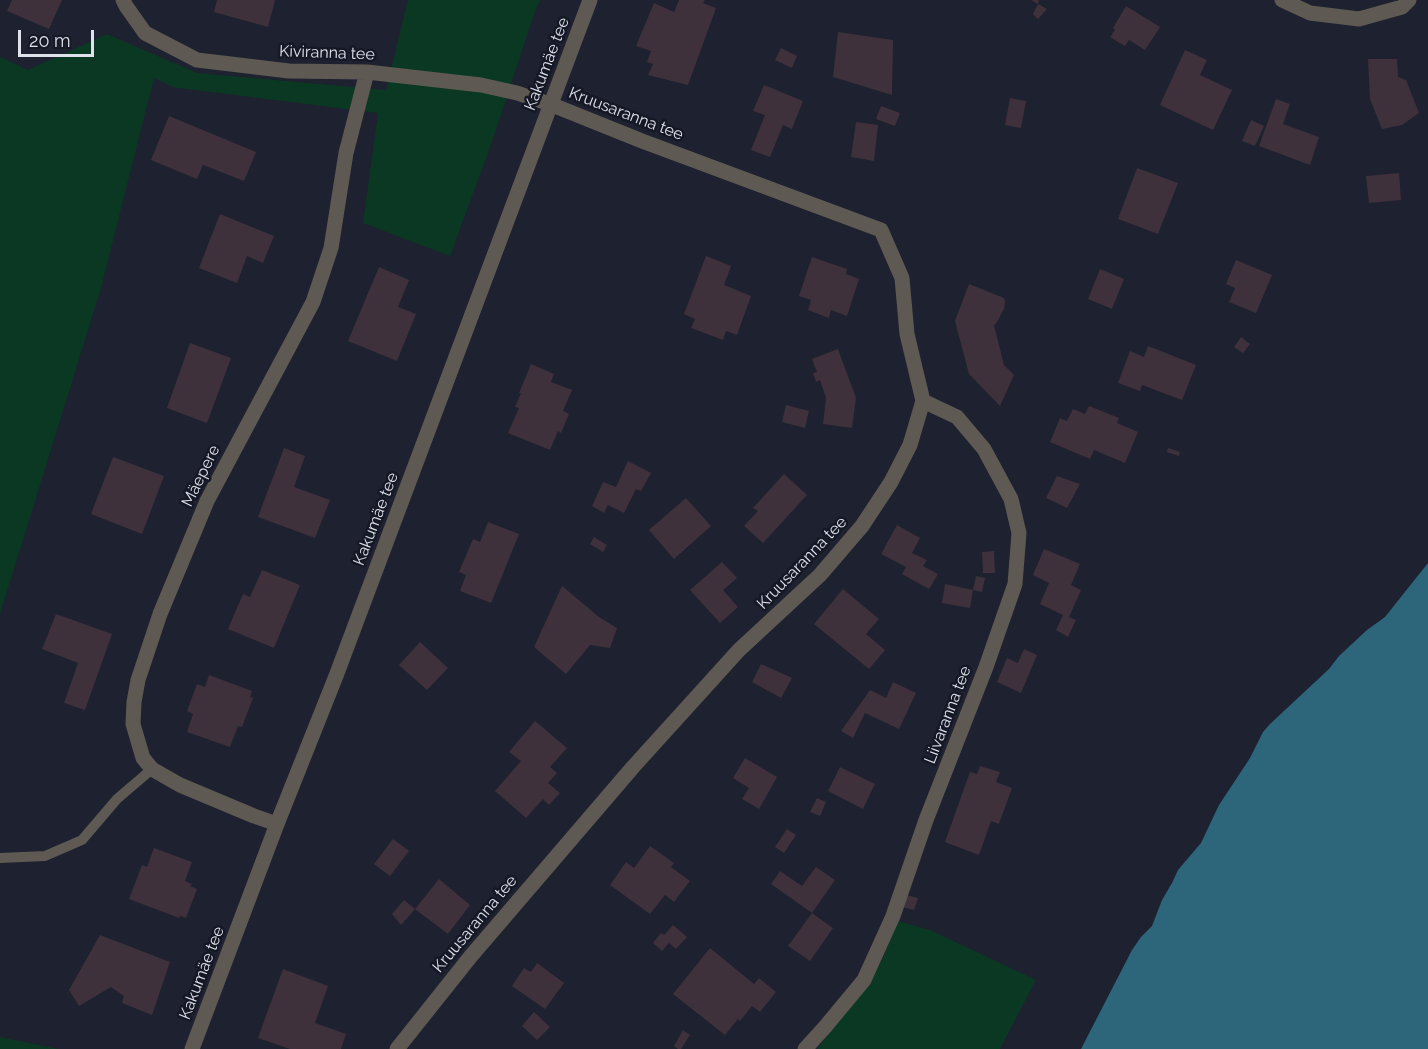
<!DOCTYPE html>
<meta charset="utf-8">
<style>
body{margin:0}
#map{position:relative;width:1428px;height:1049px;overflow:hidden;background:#1e212f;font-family:Raleway,sans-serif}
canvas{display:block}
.scale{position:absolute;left:18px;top:30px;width:76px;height:27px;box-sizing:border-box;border:3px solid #dfe2eb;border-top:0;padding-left:8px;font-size:18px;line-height:21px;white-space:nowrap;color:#dfe2eb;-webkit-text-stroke:4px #151825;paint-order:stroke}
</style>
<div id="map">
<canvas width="1428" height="1049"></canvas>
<div class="scale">20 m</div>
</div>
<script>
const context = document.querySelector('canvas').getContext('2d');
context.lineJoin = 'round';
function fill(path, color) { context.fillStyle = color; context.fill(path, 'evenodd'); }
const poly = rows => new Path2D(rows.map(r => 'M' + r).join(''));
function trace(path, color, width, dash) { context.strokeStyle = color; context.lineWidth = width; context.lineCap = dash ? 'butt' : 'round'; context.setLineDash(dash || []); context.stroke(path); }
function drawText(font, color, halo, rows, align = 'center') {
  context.font = font + ' Raleway,sans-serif'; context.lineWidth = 5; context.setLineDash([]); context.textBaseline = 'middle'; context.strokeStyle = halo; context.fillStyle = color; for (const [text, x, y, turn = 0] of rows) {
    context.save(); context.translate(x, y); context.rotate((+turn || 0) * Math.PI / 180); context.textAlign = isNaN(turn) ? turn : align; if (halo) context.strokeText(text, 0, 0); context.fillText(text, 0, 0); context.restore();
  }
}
fill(poly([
 [408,0,540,0,535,11,493,139,450,256,363,223,378,113,172,87,154,78,101,288,0,614,0,57,28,70,107,34,197,73,386,90],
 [898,921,930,930,1036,980,1000,1049,817,1049,866,987,883,958],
 [0,1037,59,1049,0,1049]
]), '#0b3822');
fill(poly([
 [1428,563,1428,1049,1081,1049,1132,950,1141,937,1152,926,1162,900,1172,883,1178,870,1201,843,1219,805,1250,758,1263,732,1270,724,1329,669,1339,656,1367,630,1385,617]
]), '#2d667b');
fill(poly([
 [12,0,62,0,49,29,7,11],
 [217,0,275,0,268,27,214,12],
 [679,0,705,0,703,3,716,8,688,85,648,75,653,64,647,62,651,51,636,46,654,3,674,12],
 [1031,0,1039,0,1038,4,1047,9,1038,19,1033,14,1038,4],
 [1126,6,1160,27,1145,50,1129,40,1125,46,1110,37,1115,30,1113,28],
 [838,32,893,40,892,95,833,77],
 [781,48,797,56,792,68,775,60],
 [1185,50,1207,60,1200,75,1232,90,1213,130,1160,105],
 [1368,59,1397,59,1398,77,1406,80,1419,113,1402,125,1382,129,1370,99],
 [764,85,803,101,792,129,783,125,770,157,751,150,765,115,753,111],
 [1010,98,1026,101,1021,128,1005,125],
 [1276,99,1290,104,1283,124,1319,137,1310,165,1259,146],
 [881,106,900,113,895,126,876,119],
 [169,116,256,152,244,181,203,165,197,179,151,160],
 [1251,120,1264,126,1255,146,1242,141],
 [856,122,878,125,874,161,851,157],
 [1137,168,1178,183,1158,234,1118,219],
 [1399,173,1401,200,1369,203,1366,176],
 [220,214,274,236,263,263,247,256,237,283,199,268],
 [706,256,731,266,724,285,751,296,737,335,726,331,723,340,691,328,695,319,684,314],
 [812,257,847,269,846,274,859,279,847,316,831,310,829,318,808,310,811,300,799,296],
 [1236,260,1272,275,1256,313,1229,302,1235,288,1226,284],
 [379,267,409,280,398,307,416,314,397,361,348,341],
 [1100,269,1124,279,1112,309,1088,299],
 [969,284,1004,298,1005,302,1004,309,997,322,994,325,1004,365,1014,375,1000,406,969,374,955,321],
 [1241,337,1250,344,1243,353,1234,347],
 [190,343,231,358,207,423,167,408],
 [1148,346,1196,365,1182,400,1142,385,1140,391,1118,383,1130,351,1144,357],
 [838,349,856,398,852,428,823,424,826,398,820,380,816,382,813,373,817,372,812,359],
 [531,364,554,374,551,382,572,390,563,411,569,414,561,433,558,431,550,450,508,433,519,408,515,407,521,393,519,393],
 [786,405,809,411,805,428,782,422],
 [1089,406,1119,418,1117,423,1138,432,1125,463,1094,450,1090,459,1050,442,1060,418,1067,421,1073,409,1085,414],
 [284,448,305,456,294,487,330,500,315,538,258,517],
 [1168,448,1180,452,1179,456,1167,452],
 [113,457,164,476,142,534,91,514],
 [628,461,651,473,641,491,636,489,624,513,608,505,604,513,592,506,603,482,616,487],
 [784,474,807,495,763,543,744,526,758,511,753,508],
 [1057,476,1080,484,1067,508,1046,498],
 [686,498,711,526,674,559,649,530],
 [488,522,519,534,491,603,460,591,466,575,459,572,473,539,480,542],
 [897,525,920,538,912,553,927,560,923,566,938,574,929,589,902,574,906,567,881,554],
 [594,537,607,545,603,552,590,544],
 [1044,549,1080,564,1071,585,1081,590,1069,617,1076,620,1068,637,1056,630,1063,615,1040,604,1049,583,1033,575],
 [994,551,995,573,983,573,982,552],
 [722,562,737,578,723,590,738,607,720,623,690,590],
 [262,570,300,585,274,648,228,629,243,594,250,597],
 [976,576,985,578,982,592,973,590],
 [945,584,973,590,970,608,942,603],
 [562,586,599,617,617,628,610,648,590,645,566,674,534,647],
 [843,589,879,619,866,634,885,650,869,669,814,624],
 [56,614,112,634,85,710,64,703,78,663,42,649],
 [420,642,448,668,427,690,399,665],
 [1024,649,1037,655,1021,693,997,682,1007,658,1018,663],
 [761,664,792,678,781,698,752,682],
 [209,675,252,691,250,697,253,698,242,727,238,726,230,747,187,732,193,714,187,711,197,684,205,687],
 [893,682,916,693,899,729,865,713,853,738,841,731,870,690,886,698],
 [535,721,567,748,550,767,557,773,548,783,560,793,549,805,543,799,526,818,495,791,521,761,509,752],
 [745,758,777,777,759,809,742,799,749,788,733,778],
 [980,766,1000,772,996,782,1012,788,999,824,991,821,979,855,945,842,970,772,977,774],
 [840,767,875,784,863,809,828,791],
 [817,798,826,802,820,816,810,812],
 [787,829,796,835,784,853,775,847],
 [393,839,409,851,390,876,374,864],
 [650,846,674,863,671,867,690,881,674,902,665,895,650,914,610,885,626,862,634,868],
 [154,848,192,862,185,881,192,884,190,886,197,889,186,918,180,916,179,918,129,899,142,865,147,867],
 [816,867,835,880,812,913,771,884,780,871,802,886],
 [439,879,470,905,448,934,415,909],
 [906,895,918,898,914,910,902,907],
 [404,900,415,909,401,925,392,914],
 [812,913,833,928,810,961,788,946],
 [673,925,687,937,676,949,669,943,662,951,653,943,661,933,664,935],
 [100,935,170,962,152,1015,122,1003,124,996,111,987,79,1006,69,990],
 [710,948,754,984,759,978,776,992,760,1012,752,1006,740,1021,738,1019,725,1035,673,994],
 [537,963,564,983,545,1009,512,986,524,968,531,972],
 [283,969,328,986,315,1023,346,1034,341,1049,290,1049,258,1038],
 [534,1012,550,1027,537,1040,522,1026],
 [683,1030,690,1035,681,1049,678,1049,674,1046]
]), '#3e313b');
trace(poly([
 [0,858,45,856,82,840,117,799,152,769]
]), '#5e5952', 10);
trace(poly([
 [123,0,126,6,145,33,197,60,289,71,367,72,481,85,517,93,550,104,642,141,881,230,902,278,907,334,923,401,910,445,891,482,862,526,820,575,739,650,633,767,471,956,397,1049],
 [1282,0,1310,13,1359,19,1402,7,1409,0],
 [277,824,254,816,180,785,152,769,143,758,133,724,134,702,138,680,160,614,207,501,313,302,331,248,346,153,367,72],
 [805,1049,825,1027,864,980,893,916,926,820,986,667,1015,584,1019,533,1011,499,984,449,957,417,923,401]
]), '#5e5952', 15);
trace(poly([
 [192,1049,277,824,336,676,590,0]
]), '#5e5952', 15);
drawText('16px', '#dfe2eb', '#151825', [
 ["Kiviranna tee",327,53,2],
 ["Kakumäe tee",547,64,-69],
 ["Kruusaranna tee",626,114,21],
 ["Mäepere",201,476,-64],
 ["Kakumäe tee",376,519,-69],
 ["Kruusaranna tee",802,563,-46],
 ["Liivaranna tee",948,715,-69],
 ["Kruusaranna tee",475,924,-50],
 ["Kakumäe tee",202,973,-69]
]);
</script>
